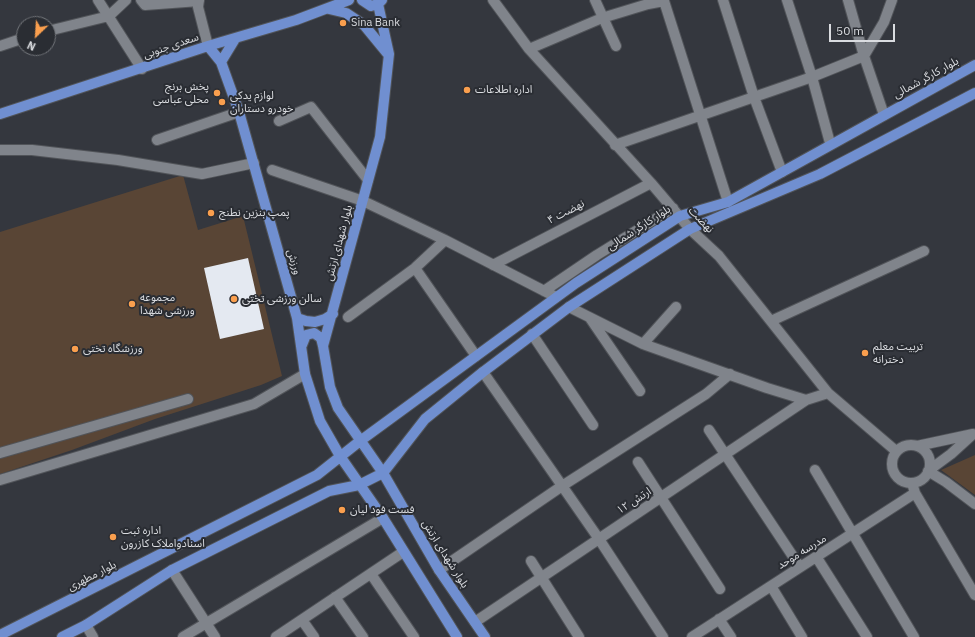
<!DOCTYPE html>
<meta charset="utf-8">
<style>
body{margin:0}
#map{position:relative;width:975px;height:637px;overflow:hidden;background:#34373e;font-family:"IBM Plex Sans",sans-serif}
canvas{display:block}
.north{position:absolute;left:16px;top:16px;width:40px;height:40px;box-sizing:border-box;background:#2a2d33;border:1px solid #707378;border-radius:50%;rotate:205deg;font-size:11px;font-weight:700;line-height:16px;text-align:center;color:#dadce0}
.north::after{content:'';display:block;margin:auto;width:14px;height:18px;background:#fa9f4e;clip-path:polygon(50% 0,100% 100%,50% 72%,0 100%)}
.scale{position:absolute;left:829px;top:24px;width:66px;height:18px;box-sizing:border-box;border:2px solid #dadce0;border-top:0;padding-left:5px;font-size:12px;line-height:14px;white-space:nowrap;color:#dadce0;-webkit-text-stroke:3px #2a2d33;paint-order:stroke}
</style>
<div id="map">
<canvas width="975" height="637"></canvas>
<div class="north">N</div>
<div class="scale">50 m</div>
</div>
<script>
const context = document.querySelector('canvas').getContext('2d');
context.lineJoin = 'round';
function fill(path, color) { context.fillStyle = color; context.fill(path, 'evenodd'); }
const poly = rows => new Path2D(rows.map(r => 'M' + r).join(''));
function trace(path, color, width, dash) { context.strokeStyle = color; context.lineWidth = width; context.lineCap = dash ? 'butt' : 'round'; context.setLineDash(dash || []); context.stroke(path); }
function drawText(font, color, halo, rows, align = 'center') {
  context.font = font + ' "IBM Plex Sans","Noto Sans Arabic",sans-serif'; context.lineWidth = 4; context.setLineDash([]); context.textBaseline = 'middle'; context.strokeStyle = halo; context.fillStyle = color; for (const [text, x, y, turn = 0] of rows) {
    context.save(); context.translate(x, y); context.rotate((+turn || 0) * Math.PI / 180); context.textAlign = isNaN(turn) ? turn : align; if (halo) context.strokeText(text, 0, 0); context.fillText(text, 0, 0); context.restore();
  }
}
fill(poly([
 [183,175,198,230,243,216,282,376,261,385,155,419,72,450,0,474,0,232],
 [975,455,975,495,941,470]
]), '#594535');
fill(poly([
 [248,258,264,329,220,339,204,268]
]), '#e4e9f1');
const minor = poly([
 [98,0,142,69],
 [141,0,145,5,199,1],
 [199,0,198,7,208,46],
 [493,0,529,49,651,183,690,229,719,256,828,393,896,451],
 [595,0,616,46],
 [723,0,754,97,782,172],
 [787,0,812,77,830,143],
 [48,31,109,16,126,0],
 [0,46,24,38],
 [529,49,602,18,648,4,664,1,728,202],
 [884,115,864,56,884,22,892,0],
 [279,121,311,107,368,180],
 [157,140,239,112],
 [615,145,812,77,864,56,848,0],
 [0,150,32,150,118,160,202,174,254,163],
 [272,170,363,201,445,240,556,297],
 [493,265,651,183],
 [415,268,476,356],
 [544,291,597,255,673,208],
 [569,307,643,344,767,388,806,400,828,393],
 [348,317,415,268,445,240],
 [590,318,640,391],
 [771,321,924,251],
 [532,334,593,425],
 [643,344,676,307],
 [483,372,599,539,663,637],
 [709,430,800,567],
 '892 464a19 19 0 1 1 38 0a19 19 0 1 1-38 0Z',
 [917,446,973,434,951,454,928,471,946,482,975,504],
 [0,453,188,399],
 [638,462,720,589],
 [815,470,914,637],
 [0,480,254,404,305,374],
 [915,493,975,595],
 [817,558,867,637],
 [531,561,579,637],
 [172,570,215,637],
 [439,570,562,486,706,394,730,374],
 [371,574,414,637],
 [771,586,802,637],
 [335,597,363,637],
 [719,619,731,637],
 [302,620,314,637],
 [475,622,806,400],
 [86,625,93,637],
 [183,637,383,518],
 [276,637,403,552],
 [692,637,915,493,912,483]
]);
const major = poly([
 [362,0,371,6,378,4,382,0],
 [378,4,389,54,380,137,323,346,330,387,338,408,383,473,439,570,485,637],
 [329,9,346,13,364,25,387,53],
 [208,46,221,62,239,112,297,318,305,374,320,421,340,456,383,518,457,637],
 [221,62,235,39],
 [0,114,208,46,296,20,349,0],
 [297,318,306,321,315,322,325,319,333,314],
 [302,345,306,335,314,333,321,338,323,346],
 [0,635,317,475,360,441,576,283,680,216,728,202,975,65],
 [62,637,86,625,172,570,329,491,359,485,383,473,425,419,483,372,569,307,690,229,820,174,975,93]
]);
trace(minor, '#515459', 12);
trace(major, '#515459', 12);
trace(minor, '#80848b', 10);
trace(major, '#708fd0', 10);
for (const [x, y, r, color] of [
 [343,23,4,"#fa9f4e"],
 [467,90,4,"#fa9f4e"],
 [217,93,4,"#fa9f4e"],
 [222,102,4,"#fa9f4e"],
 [211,213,4,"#fa9f4e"],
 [234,299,4,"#fa9f4e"],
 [132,304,4,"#fa9f4e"],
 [75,349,4,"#fa9f4e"],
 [865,353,4,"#fa9f4e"],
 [342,510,4,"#fa9f4e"],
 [113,537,4,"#fa9f4e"]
]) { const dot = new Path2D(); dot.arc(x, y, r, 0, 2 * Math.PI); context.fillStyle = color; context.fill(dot); trace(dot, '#2a2d33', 1.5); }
drawText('11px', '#dadce0', '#2a2d33', [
 ["Sina Bank",351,23],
 ["پخش برنج",209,87,"right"],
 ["محلی عباسی",209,100,"right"],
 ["اداره اطلاعات",475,90],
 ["لوازم یدکی",230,96],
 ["خودرو دستاران",230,109],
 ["پمپ بنزین نطنج",219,213],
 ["مجموعه",140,298],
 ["ورزشی شهدا",140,311],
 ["سالن ورزشی تختی",242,299],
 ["تربیت معلم",873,347],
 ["دخترانه",873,360],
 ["ورزشگاه تختی",83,349],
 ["فست فود لیان",350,510],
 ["اداره ثبت",121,531],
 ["اسنادواملاک کازرون",121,544]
], 'left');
drawText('11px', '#dadce0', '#2a2d33', [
 ["سعدی جنوبی",171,46,-19],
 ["بلوار کارگر شمالی",926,78,-29],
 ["نهضت ۴",566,212,-27],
 ["نهضت",701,220,47],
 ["بلوار کارگر شمالی",639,228,-33],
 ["بلوار شهدای ارتش",339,243,-75],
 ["ورزش",294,262,74],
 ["ارتش ۱۲",634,501,-33],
 ["مدرسه موحد",802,552,-32],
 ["بلوار شهدای ارتش",445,554,58],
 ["بلوار مطهری",92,576,-27]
]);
</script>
